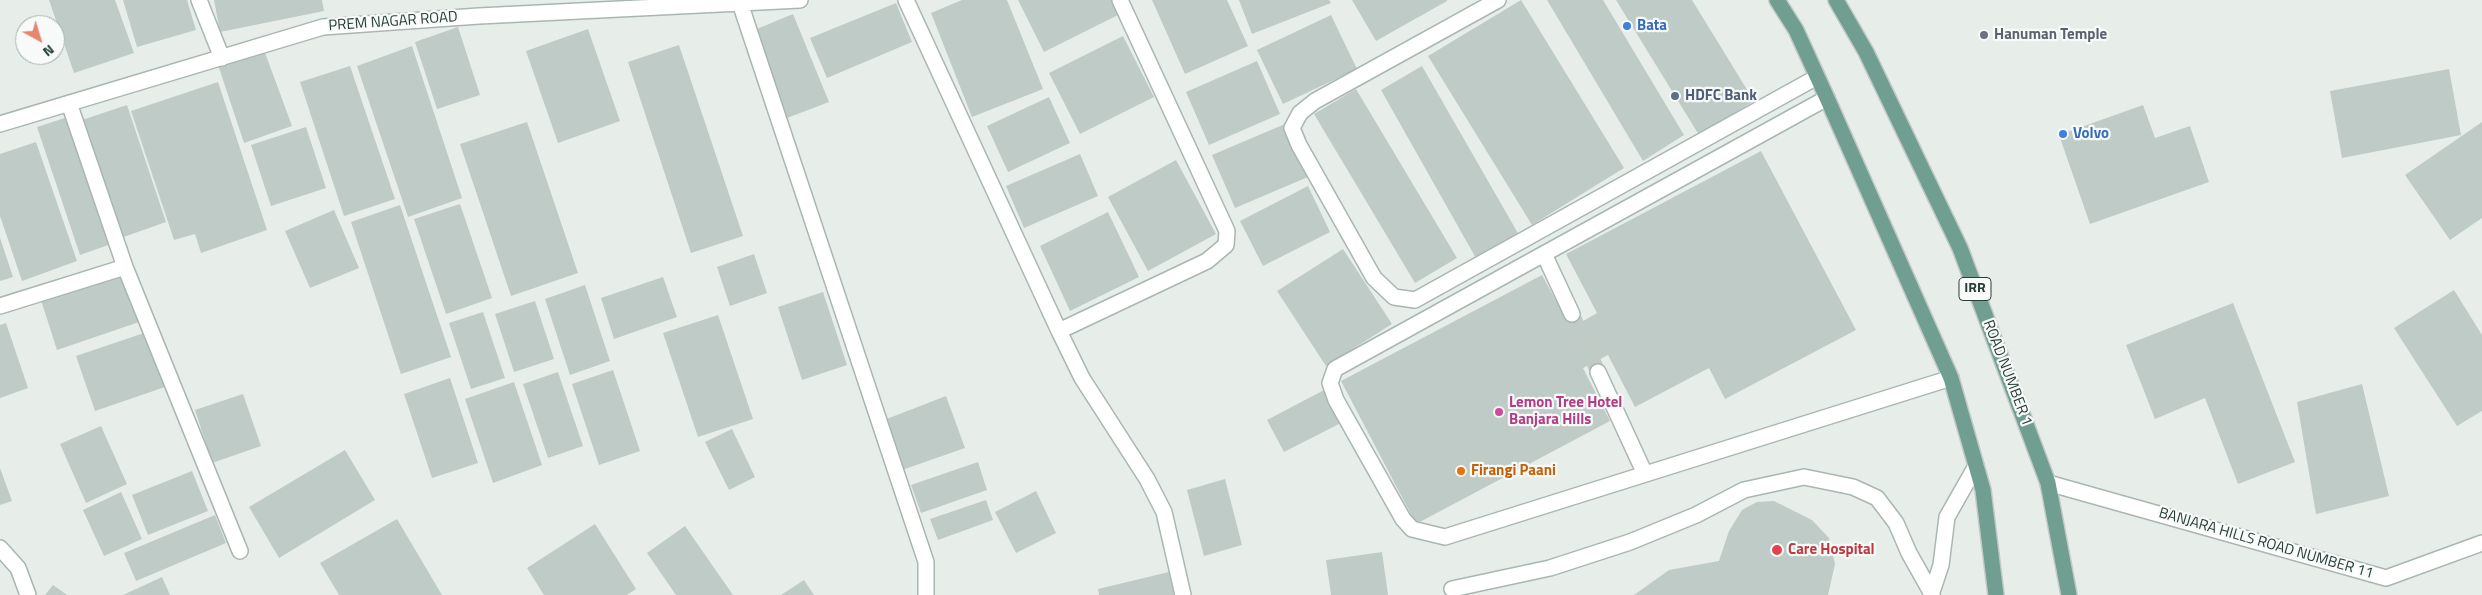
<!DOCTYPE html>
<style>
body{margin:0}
#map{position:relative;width:2482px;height:595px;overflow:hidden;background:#e7eeea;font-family:"Titillium Web",sans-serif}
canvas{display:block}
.north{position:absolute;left:15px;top:15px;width:50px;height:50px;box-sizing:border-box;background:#f7faf9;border:1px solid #a4afab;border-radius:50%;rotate:141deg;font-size:14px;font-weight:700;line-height:20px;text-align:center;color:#273e37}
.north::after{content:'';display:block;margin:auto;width:18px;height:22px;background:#e3886f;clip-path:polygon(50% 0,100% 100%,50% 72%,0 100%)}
</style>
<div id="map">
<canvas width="2482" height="595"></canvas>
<div class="north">N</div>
</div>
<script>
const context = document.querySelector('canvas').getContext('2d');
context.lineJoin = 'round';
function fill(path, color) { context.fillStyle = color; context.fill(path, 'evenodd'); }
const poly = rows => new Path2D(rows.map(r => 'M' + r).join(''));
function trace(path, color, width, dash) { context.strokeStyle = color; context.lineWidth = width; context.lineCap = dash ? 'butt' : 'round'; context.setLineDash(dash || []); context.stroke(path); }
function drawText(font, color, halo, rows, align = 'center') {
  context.font = font + ' "Titillium Web",sans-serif'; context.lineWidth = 4.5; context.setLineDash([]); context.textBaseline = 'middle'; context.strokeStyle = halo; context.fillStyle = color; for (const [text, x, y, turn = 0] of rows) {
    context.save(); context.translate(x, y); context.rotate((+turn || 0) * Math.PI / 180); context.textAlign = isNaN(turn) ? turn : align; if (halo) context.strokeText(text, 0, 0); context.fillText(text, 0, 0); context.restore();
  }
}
fill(poly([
 [49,0,115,0,134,53,74,73],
 [123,0,187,0,196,30,137,47],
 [214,0,322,0,324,11,220,32],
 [962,0,1007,0,1043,89,972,117,931,13],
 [1018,0,1111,0,1118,15,1044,52],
 [1152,0,1227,0,1248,46,1185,74],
 [1239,0,1329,0,1331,3,1252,34],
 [1352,0,1447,0,1447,1,1376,41],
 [1521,0,1624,168,1532,225,1428,56],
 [1547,0,1603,0,1684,135,1643,161],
 [1616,0,1692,0,1754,101,1699,135],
 [896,3,912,42,827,78,810,38],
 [793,14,829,102,787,118,752,31],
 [1331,15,1357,69,1283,104,1257,50],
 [458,27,480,95,437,109,415,42],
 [588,29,620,121,558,143,526,51],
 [1123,36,1154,97,1080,134,1049,73],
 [679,45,743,236,691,253,628,62],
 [412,46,462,198,408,217,357,66],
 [264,50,292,126,244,143,218,65],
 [1257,61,1280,114,1209,145,1186,92],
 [350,66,395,199,344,216,300,82],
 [1422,66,1519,235,1477,260,1381,90],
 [2449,69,2461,135,2342,158,2330,91],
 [218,82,267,230,201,253,195,234,174,240,131,111],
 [1356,89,1457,258,1415,283,1314,114],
 [1049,97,1070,143,1008,172,987,126],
 [127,105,166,222,118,239,79,121],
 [2143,105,2155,138,2190,126,2209,182,2090,224,2059,135],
 [71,116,114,243,80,255,37,127],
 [527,122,578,273,511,296,460,144],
 [2482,122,2482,218,2450,240,2405,175],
 [1285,124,1308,177,1235,208,1212,155],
 [306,127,326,188,271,206,251,145],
 [36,142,77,261,22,281,0,216,0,154],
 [1761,151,1856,330,1725,399,1709,368,1635,407,1608,355,1583,368,1610,421,1416,524,1341,381,1542,275,1571,328,1597,313,1566,254],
 [1080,154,1098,196,1024,228,1006,186],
 [1176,160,1216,234,1148,271,1108,197],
 [1308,186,1330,232,1263,266,1240,221],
 [460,204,492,298,446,314,414,219],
 [400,205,451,357,401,374,351,222],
 [334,210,359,268,310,288,285,231],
 [1108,212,1139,277,1070,311,1040,246],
 [0,238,13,277,0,281],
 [1343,249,1392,324,1326,366,1277,291],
 [754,254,767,293,730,306,717,267],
 [125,272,142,321,57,350,41,300],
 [663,277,677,317,614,339,601,298],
 [585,285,610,361,570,375,545,299],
 [2454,290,2482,335,2482,411,2457,426,2394,328],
 [823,292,847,365,802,380,778,307],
 [535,301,554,359,514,372,495,314],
 [2233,303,2295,462,2238,484,2205,398,2155,419,2126,345],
 [483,312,505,378,471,389,449,323],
 [718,315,753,419,698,437,663,333],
 [6,323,28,388,0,398,0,325],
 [147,332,165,387,95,411,76,356],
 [613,370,640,451,599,465,572,384],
 [558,372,583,446,548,458,523,384],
 [450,378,478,463,432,478,404,394],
 [514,382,542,465,493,483,465,399],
 [2362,384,2389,496,2316,514,2297,402],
 [1326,389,1343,422,1284,452,1267,420],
 [243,394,261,446,212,463,195,410],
 [946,396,965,448,902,470,884,420],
 [101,426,127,484,86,503,60,444],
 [732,429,755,477,729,490,705,442],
 [345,450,375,500,279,558,249,507],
 [978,462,987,490,921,513,911,485],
 [0,468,12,501,0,505],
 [192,471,208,511,148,535,132,495],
 [1225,479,1242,545,1204,556,1187,490],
 [1036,491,1056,533,1016,553,995,512],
 [121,492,142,539,104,556,83,510],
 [986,500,993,520,938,540,930,519],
 [1774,501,1812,520,1829,538,1835,564,1828,595,1634,595,1669,570,1719,561,1729,531,1742,510,1757,502],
 [215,515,226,543,136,581,124,553],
 [397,519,442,595,339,595,320,563],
 [595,524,636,589,627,595,544,595,527,568],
 [685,526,733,595,676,595,647,553],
 [1382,552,1388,595,1331,595,1326,560],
 [1169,572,1174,595,1099,595,1098,589],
 [162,577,170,595,123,595],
 [804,580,814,595,781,595],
 [53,585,67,595,45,595]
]), '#bfcbc6');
trace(poly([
 [1572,314,1598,372]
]), '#c1cbc6', 15, [15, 8]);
const minor = poly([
 [199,0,222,58],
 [739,0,926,562,926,595],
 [906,0,1059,331,1082,378,1147,479,1164,512,1183,595],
 [1498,0,1315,101,1300,113,1292,128,1299,145,1374,278,1394,297,1415,300,1817,77],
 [1827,98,1335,369,1330,383,1336,400,1403,519,1412,529,1445,537,1951,378],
 [69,103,125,267,240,551],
 [0,124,323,27,479,16,800,0],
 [1544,254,1572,314],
 [0,306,125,267],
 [1059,331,1207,261,1226,245,1227,231,1120,0],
 [1598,372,1645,474],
 [2048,483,2386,578,2482,543],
 [0,548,18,568,28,595],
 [1452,589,1550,568,1630,542,1696,515,1744,490,1804,477,1853,487,1877,498,1896,523,1909,553,1932,594],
 [1931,595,1941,565,1947,517,1976,466]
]);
const major = poly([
 [1777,0,1796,30,1827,98,1951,378,1983,490,1996,595],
 [1836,0,1866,52,1960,248,2048,483,2069,595]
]);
trace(minor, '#aab6b1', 18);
trace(major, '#c3c9c7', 18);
trace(minor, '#fff', 15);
trace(major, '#709e91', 15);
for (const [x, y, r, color] of [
 [1627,26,5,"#3f7fe0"],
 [1984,35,5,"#6b7280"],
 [1675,96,5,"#5c6f8a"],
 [2063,134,5,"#3f7fe0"],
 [1499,412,5,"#d1479c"],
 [1461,471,5,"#e8710a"],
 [1777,550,6,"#e0444e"]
]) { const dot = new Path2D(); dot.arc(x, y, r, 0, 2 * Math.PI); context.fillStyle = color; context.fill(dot); trace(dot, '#f7faf9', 2); }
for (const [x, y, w] of [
 [1975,289,32]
]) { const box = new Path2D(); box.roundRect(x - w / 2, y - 11.5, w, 23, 4); context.fillStyle = '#f7faf9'; context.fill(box); trace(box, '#273e37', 1); }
drawText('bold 14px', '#273e37', null, [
 ["IRR",1975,289]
]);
drawText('15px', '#273e37', '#f7faf9', [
 ["PREM NAGAR ROAD",393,22,-4],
 ["ROAD NUMBER 1",2007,373,69],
 ["BANJARA HILLS ROAD NUMBER 11",2266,544,16]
]);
drawText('bold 15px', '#366cbe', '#f7faf9', [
 ["Bata",1637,26],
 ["Volvo",2073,134]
], 'left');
drawText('bold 15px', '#5b616d', '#f7faf9', [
 ["Hanuman Temple",1994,35]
], 'left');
drawText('bold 15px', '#4e5e75', '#f7faf9', [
 ["HDFC Bank",1685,96]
], 'left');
drawText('bold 15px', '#b23c85', '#f7faf9', [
 ["Lemon Tree Hotel",1509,403],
 ["Banjara Hills",1509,420]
], 'left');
drawText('bold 15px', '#c56008', '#f7faf9', [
 ["Firangi Paani",1471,471]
], 'left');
drawText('bold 15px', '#be3a42', '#f7faf9', [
 ["Care Hospital",1788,550]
], 'left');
</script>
